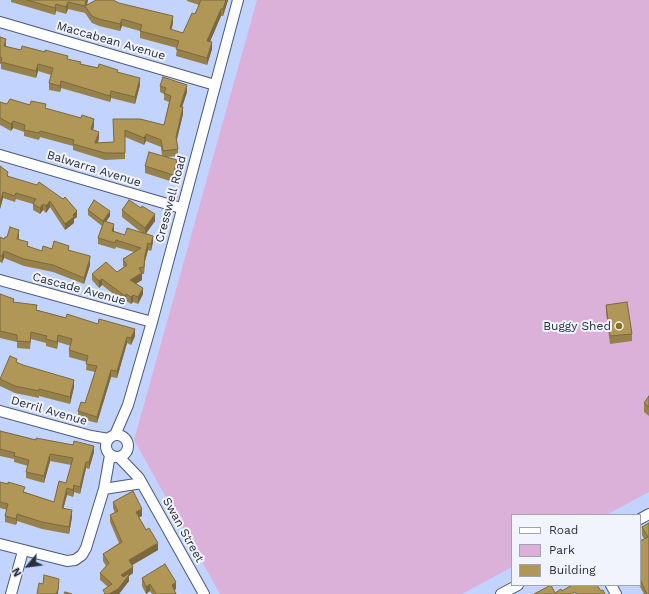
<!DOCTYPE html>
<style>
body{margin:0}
#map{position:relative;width:649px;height:594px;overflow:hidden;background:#c2d3fd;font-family:"Work Sans",sans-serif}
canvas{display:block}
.legend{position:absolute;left:511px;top:514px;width:130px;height:72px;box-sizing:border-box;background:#f1f4fd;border:1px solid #a0a5b1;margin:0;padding:5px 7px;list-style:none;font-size:12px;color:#272e3e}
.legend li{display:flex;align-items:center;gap:8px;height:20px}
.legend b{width:20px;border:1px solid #a0a5b1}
.north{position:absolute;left:8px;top:546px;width:40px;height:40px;-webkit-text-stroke:3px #f1f4fd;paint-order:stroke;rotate:241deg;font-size:11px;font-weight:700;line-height:16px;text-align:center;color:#272e3e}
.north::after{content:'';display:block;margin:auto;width:14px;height:18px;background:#272e3e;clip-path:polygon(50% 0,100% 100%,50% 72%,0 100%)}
</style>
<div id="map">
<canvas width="649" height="594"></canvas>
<ul class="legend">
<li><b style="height:5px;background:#fff"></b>Road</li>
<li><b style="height:11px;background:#dbb1d9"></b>Park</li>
<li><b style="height:11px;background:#b09657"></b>Building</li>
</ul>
<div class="north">N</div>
</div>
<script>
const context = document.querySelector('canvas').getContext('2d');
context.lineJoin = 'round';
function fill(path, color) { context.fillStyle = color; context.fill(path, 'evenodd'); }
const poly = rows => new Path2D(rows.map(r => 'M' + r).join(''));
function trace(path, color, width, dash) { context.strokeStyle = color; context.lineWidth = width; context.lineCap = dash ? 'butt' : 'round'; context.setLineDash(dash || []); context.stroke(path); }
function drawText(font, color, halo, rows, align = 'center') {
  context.font = font + ' "Work Sans",sans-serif'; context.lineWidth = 4; context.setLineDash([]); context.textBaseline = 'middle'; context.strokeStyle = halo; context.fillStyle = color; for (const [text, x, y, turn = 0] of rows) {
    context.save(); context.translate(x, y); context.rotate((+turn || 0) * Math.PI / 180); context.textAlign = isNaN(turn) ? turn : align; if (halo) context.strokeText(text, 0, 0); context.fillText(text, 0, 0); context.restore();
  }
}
fill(poly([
 [257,0,649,0,649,492,606,515,512,515,512,567,462,594,220,594,134,440]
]), '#dbb1d9');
const street = poly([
 [0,22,215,85],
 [0,155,181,208],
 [0,280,152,322],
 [0,411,91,436,109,439],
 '106 446a11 11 0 1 1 22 0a11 11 0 1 1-22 0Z',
 [115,435,128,405,152,322,238,0],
 [119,457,139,478,204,594],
 [104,489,142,483],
 [640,519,649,514],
 [0,544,67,561,75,560,82,555,86,548,104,489,110,455],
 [611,585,616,594],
 [11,594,23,551],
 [501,594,518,585]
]);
trace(street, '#4a587b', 12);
trace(street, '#fff', 10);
fill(poly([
 [11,0,88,0,87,5,119,3,173,23,171,30,183,33,195,14,199,5,187,1,187,0,228,0,223,16,221,16,210,42,212,49,207,65,176,56,177,48,140,38,140,31,122,26,120,31,99,26,92,23,85,13,68,9,66,14,56,11,55,15,11,2],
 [0,37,6,45,5,47,21,50,68,59,81,64,118,72,140,85,135,104,111,98,110,102,61,88,60,92,49,90,49,83,51,75,38,71,36,78,1,69,1,64,0,64],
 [160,86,187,92,182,107,183,114,176,141,178,149,178,156,167,157,177,167,173,182,145,173,145,166,162,156,161,147,146,141,144,145,125,137,125,159,105,160,73,150,73,146,40,137,39,140,24,136,24,132,13,128,11,131,0,125,0,102,7,104,30,105,46,108,94,126,93,130,99,138,98,143,114,142,113,119,164,125,169,102,164,100,164,94,160,92],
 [0,166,8,176,77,217,74,219,74,223,65,230,50,207,46,213,43,210,40,214,33,210,33,204,16,199,15,202,3,198,0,209],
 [88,210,110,216,106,221,114,230,114,231,125,235,142,233,122,217,122,210,155,221,146,233,153,242,151,251,148,250,145,261,144,274,142,274,142,280,136,284,143,294,138,304,133,302,131,304,126,301,125,303,102,285,99,288,92,280,92,274,117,272,124,267,123,266,123,259,134,252,116,247,115,249,98,244,98,238,102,226,88,215],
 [0,237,4,239,7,237,19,237,18,239,28,247,42,251,52,249,69,250,90,265,84,284,53,272,24,266,4,258,2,263,0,262],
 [0,294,14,302,37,310,135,336,131,345,127,343,117,378,111,377,97,423,78,418,78,411,85,403,95,372,86,370,87,362,69,357,69,350,71,346,58,342,57,349,46,346,46,343,31,339,30,349,17,348,17,342,0,338],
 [606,305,632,334,632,341,610,344,606,312],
 [17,363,74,387,70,404,39,396,39,398,15,393,0,386,0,379],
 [649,396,649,416,644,412,644,403],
 [0,431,36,440,94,452,89,469,86,468,80,494,74,492,73,497,67,495,63,508,72,517,69,534,42,529,17,521,16,525,5,522,5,516,7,510,0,508,0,482,25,492,54,502,66,483,71,465,50,461,44,483,26,478,26,472,28,466,14,462,14,459,0,456],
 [113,502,142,516,139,517,158,550,132,565,133,573,129,576,129,581,119,594,105,594,108,587,100,580,100,573,106,566,103,561,103,554,119,543,110,522,110,515,115,513,113,508],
 [649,523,649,594,644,594,639,585,640,585,640,541,644,539,642,535,642,527],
 [142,578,176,589,174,590,176,594,152,594,150,591,146,594,142,586]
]), '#97814b');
fill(poly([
 [86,0,88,0,86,8,85,6],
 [226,0,228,0,223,16,223,9],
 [68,2,68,9,66,14,66,7],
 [56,4,56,11,55,15,55,8],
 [221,9,221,16,207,48,207,41],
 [173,16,173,23,170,36,170,29],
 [122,19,122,26,120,31,120,24],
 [6,39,6,45,4,53,4,46],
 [212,42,212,49,207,65,207,58],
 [38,64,38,71,36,78,36,71],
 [140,78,140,85,135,104,135,97],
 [61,81,61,88,60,92,60,86],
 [187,85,187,92,180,113,180,107],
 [111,91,111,98,110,102,110,96],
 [183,107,183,114,176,144,176,137],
 [94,119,94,126,91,136,91,129],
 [13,121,13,128,11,131,11,124],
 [99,132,99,138,95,149,95,143],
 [146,134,146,141,144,145,144,138],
 [177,160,177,167,173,182,173,175],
 [3,192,3,198,0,209,0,203],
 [50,201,50,207,46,213,46,206],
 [43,204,43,210,40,214,40,208],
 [77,211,77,217,74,219,74,223,65,230,65,224,73,215],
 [110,211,110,216,103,226,103,221],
 [155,214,155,221,145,235,145,228],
 [114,224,114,230,112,237,112,231],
 [19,230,19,237,17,245,17,239],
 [153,236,153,242,151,251,151,244],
 [148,243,148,250,145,261,144,274,145,255],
 [4,251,4,258,2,263,2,256],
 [90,258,90,265,84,284,84,278],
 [142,273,142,280,130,287,130,280],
 [102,279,102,285,99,288,99,281],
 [143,288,143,294,138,304,138,297],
 [126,294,126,301,125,303,125,296],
 [133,295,133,302,131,304,131,297],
 [135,329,135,336,131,345,131,338],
 [58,335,58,342,57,349,57,342],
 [127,337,127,343,117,378,117,371],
 [111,370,111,377,97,423,97,417],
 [74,380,74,387,70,404,70,397],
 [94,446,94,452,89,469,89,462],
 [50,454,50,461,44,483,44,476],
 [86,462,86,468,80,494,80,487],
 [74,485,74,492,73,497,73,490],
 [67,488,67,495,62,514,62,508],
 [142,509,142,516,136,519,136,512],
 [72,510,72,517,69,534,69,527],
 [17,514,17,521,16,525,16,519],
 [158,543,158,550,129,567,129,560],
 [133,567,133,573,129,576,129,581,119,594,109,594,121,582,121,575],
 [59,579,58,594,56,594],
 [176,582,176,589,172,592,172,585],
 [150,584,150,591,146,594,146,587]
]), '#7b693d');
const building = poly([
 [27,0,86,0,85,6,96,0,113,0,119,3,173,16,170,29,183,33,192,13,195,14,201,0,226,0,223,9,221,9,207,41,212,42,207,58,176,49,179,41,140,31,142,25,122,19,120,24,99,19,92,16,85,6,68,2,66,7,56,4,55,8,27,0],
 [0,37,6,39,4,46,21,50,22,46,45,52,45,50,68,56,67,59,81,62,80,64,98,68,99,64,118,70,117,72,140,78,135,97,111,91,110,96,61,81,60,86,49,83,53,68,38,64,36,71,1,62,2,58,0,57,0,37],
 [163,77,187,85,180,107,183,107,176,137,178,149,163,151,161,140,146,134,144,138,125,130,125,153,105,153,73,144,74,140,40,131,39,133,24,130,25,125,13,121,11,124,0,118,0,102,7,104,10,99,30,105,31,101,46,104,45,108,81,118,82,115,94,119,91,129,99,132,95,143,114,142,113,119,140,119,164,125,171,96,164,93,166,88,160,86,163,77],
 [149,152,177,160,173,175,145,166,149,152],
 [0,166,8,172,7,176,37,185,39,182,63,199,65,197,77,211,73,215,74,217,65,224,50,201,46,206,43,204,40,208,33,204,36,199,16,193,15,196,3,192,0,203,0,166],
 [94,200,110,211,103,221,88,210,94,200],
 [129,200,141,208,142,206,155,214,145,228,122,210,129,200],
 [104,221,114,224,112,231,125,235,127,228,153,236,151,244,148,243,145,255,144,267,139,268,142,273,130,280,143,288,138,297,133,295,131,297,126,294,125,296,102,279,99,281,92,274,106,262,117,272,127,265,123,259,141,248,116,240,115,243,98,238,104,221],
 [10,227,19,230,17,239,28,242,27,246,42,251,43,246,52,249,54,241,69,246,68,250,90,256,90,258,84,278,53,265,24,259,4,251,2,256,0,256,0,237,4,239,5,237,7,237,10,227],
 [0,294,14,299,13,302,37,305,36,310,66,318,67,314,98,324,99,319,135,329,131,338,127,337,117,371,111,370,97,417,78,411,81,402,85,403,97,366,86,364,88,356,69,350,72,339,58,335,57,342,46,339,47,336,31,332,30,342,17,341,17,335,0,331,0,294],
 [627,302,632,334,610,336,606,305,627,302],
 [10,356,17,359,16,362,23,365,74,380,70,397,39,389,39,391,15,386,0,379,10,356],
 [649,396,649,407,644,403,649,396],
 [0,431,36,440,36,438,73,445,74,441,94,446,89,462,86,462,80,487,74,485,73,490,67,488,62,508,72,510,69,527,42,522,17,514,16,519,5,516,8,504,0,502,0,482,8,484,8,482,25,487,23,492,54,502,59,481,66,483,73,458,50,454,44,476,26,472,29,460,14,456,15,453,0,449,0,431],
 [133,491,142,509,136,512,146,530,149,528,158,543,129,560,133,567,121,575,123,577,128,574,129,575,118,589,109,594,105,594,103,590,112,584,100,573,109,563,103,554,122,542,110,515,118,511,113,502,133,491],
 [649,523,649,594,647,594,640,579,640,541,648,537,642,527,649,523],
 [165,564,176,582,172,585,176,594,156,594,150,584,146,587,142,578,165,564],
 [44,575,59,579,58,590,56,594,37,594,39,583,43,584,44,575],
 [551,585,555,593,561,589,562,591,572,585,597,585,601,591,603,590,605,594,576,594,575,592,571,594,534,594,551,585],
 [65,592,72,594,64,594,65,592]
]);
fill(building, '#b09657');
trace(building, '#7b693d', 1);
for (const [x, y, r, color] of [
 [619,326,4,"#907016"]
]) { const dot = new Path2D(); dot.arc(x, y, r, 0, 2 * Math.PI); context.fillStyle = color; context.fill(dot); trace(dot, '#f1f4fd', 1.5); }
drawText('12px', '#272e3e', '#f1f4fd', [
 ["Maccabean Avenue",111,41,16],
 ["Balwarra Avenue",94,169,17],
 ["Cresswell Road",171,199,-75],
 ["Cascade Avenue",79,289,15],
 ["Derril Avenue",49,411,16],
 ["Swan Street",183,530,61]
]);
drawText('12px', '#272e3e', '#f1f4fd', [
 ["Buggy Shed",611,326]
], 'right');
</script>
